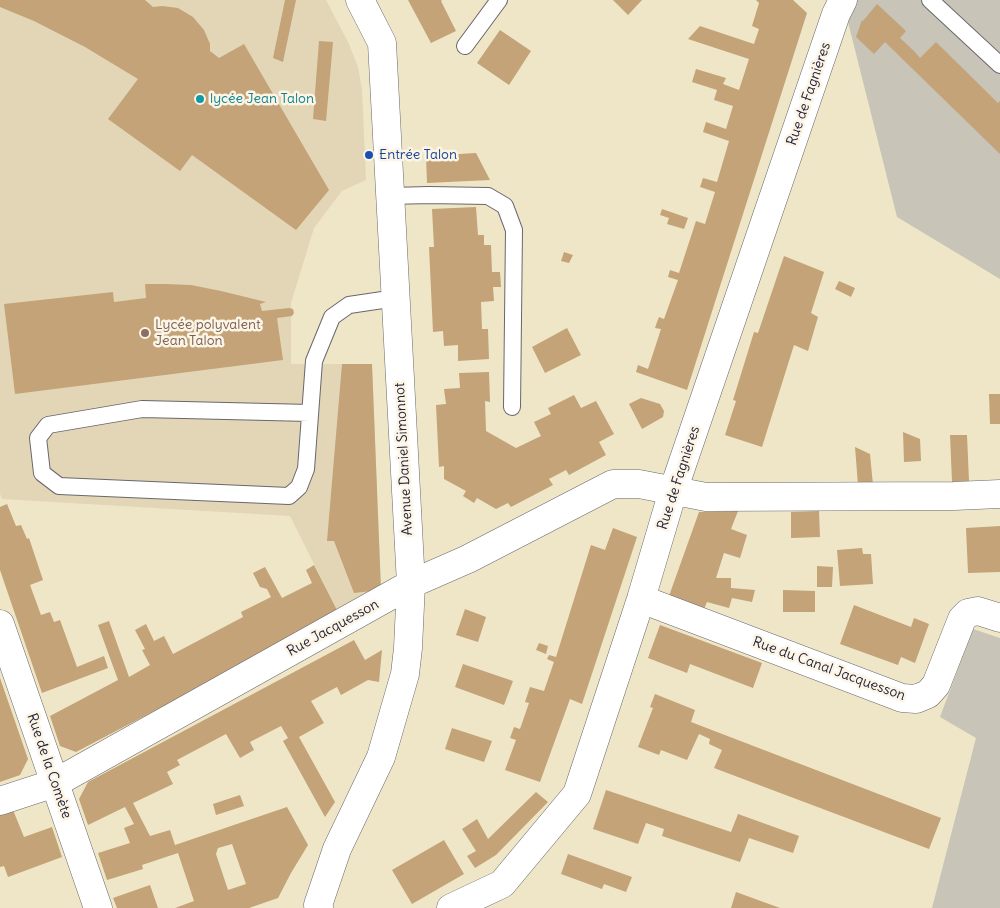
<!DOCTYPE html>
<meta charset="utf-8">
<style>
body{margin:0}
canvas{display:block;background:#eee6c7}
</style>
<canvas width="1000" height="908"></canvas>
<script>
const context = document.querySelector('canvas').getContext('2d');
context.lineJoin = 'round';
function fill(path, color) { context.fillStyle = color; context.fill(path, 'evenodd'); }
const poly = rows => new Path2D(rows.map(r => 'M' + r).join(''));
function trace(path, color, width, dash) { context.strokeStyle = color; context.lineWidth = width; context.lineCap = dash ? 'butt' : 'round'; context.setLineDash(dash || []); context.stroke(path); }
function drawText(font, color, halo, rows, align = 'center') {
  context.font = font + ' Delius,sans-serif'; context.lineWidth = 5; context.setLineDash([]); context.textBaseline = 'middle'; context.strokeStyle = halo; context.fillStyle = color; for (const [text, x, y, turn = 0] of rows) {
    context.save(); context.translate(x, y); context.rotate((+turn || 0) * Math.PI / 180); context.textAlign = isNaN(turn) ? turn : align; if (halo) context.strokeText(text, 0, 0); context.fillText(text, 0, 0); context.restore();
  }
}
fill(poly([
 [0,0,326,0,349,44,358,67,362,90,366,180,342,191,314,228,291,303,291,364,372,364,381,590,339,614,290,516,2,499,0,494]
]), '#e3d6b7');
fill(poly([
 [857,0,1000,0,1000,279,897,217,847,18],
 [973,629,1000,638,1000,908,932,908,976,738,940,717]
]), '#c8c4b8');
fill(poly([
 [0,0,145,0,153,7,162,6,178,8,193,17,204,30,210,44,210,51,219,58,244,44,329,190,296,230,192,155,180,171,108,119,138,79,85,47,34,21,0,7],
 [285,0,296,0,283,62,273,58],
 [408,0,442,0,441,1,456,31,431,43],
 [613,0,642,0,628,15],
 [756,0,793,0,807,13,687,390,636,372,638,365,648,369,661,329,655,328,657,322,659,317,664,319,678,280,668,277,670,270,679,273,696,221,705,224,715,192,700,187,703,178,717,182,729,141,703,132,706,122,726,129,733,106,714,100,717,90,692,82,696,69,726,78,723,84,739,90,749,59,688,39,700,26,754,44,759,29,752,26,759,3],
 [877,4,906,31,900,38,914,51,920,58,936,42,998,103,1000,101,1000,154,885,42,874,54,856,37,862,20,863,21],
 [500,30,531,51,509,85,477,63],
 [319,41,333,42,326,121,313,119],
 [476,153,490,180,427,183,426,156],
 [476,207,478,235,484,235,484,245,491,245,492,272,500,272,501,287,493,287,494,301,481,302,482,329,488,329,489,359,458,361,458,345,444,346,443,331,433,332,429,247,434,247,432,209],
 [662,209,688,218,684,229,667,224,669,218,660,215],
 [564,252,573,255,569,263,561,261],
 [784,256,824,272,811,313,818,317,808,351,794,345,762,447,725,435,736,401,733,400,754,332,758,333],
 [839,281,855,288,851,297,835,289],
 [145,284,166,284,191,285,221,291,266,302,260,304,262,311,289,308,293,309,294,313,292,316,277,318,283,360,15,394,4,304,113,292,114,302,146,298],
 [567,328,581,355,545,373,532,347],
 [342,364,372,364,381,590,354,593,334,541,327,541],
 [489,372,490,402,485,401,486,431,516,448,541,436,534,422,551,414,548,408,574,395,581,408,596,401,614,434,599,442,606,455,569,475,566,470,549,479,553,485,511,507,508,503,496,509,477,498,474,503,463,496,466,491,444,479,444,466,439,467,436,405,446,404,444,389,460,388,459,373],
 [989,394,1000,394,1000,424,990,424],
 [641,398,660,404,664,411,663,417,642,429,629,404],
 [903,432,920,439,921,461,904,462],
 [950,435,967,435,969,481,952,482],
 [855,447,870,454,873,485,858,485],
 [7,504,16,526,21,525,27,539,29,538,43,580,30,585,41,615,50,612,54,622,60,620,77,667,104,656,108,668,42,693,0,570,0,507],
 [738,511,731,529,747,535,740,558,724,553,716,578,731,578,731,588,755,590,752,602,732,598,729,608,707,602,704,609,669,596,699,512],
 [819,511,820,537,791,538,791,512],
 [1000,526,1000,572,968,573,966,528],
 [613,528,637,537,582,704,570,699,540,782,505,770,516,740,510,738,514,727,520,729,529,703,525,702,530,687,544,691,554,662,547,659,549,655,556,657,591,545,605,550],
 [862,548,863,554,871,554,873,584,840,586,837,550],
 [314,565,339,614,76,752,60,746,50,716,118,680,98,625,109,621,129,677,150,665,142,650,145,649,135,630,146,624,154,641,164,636,173,654,243,617,241,612,271,597,267,589,260,587,253,573,265,567,282,598,312,583,306,570],
 [817,566,833,567,832,587,817,587],
 [783,590,815,591,815,612,783,612],
 [854,605,911,627,914,618,929,624,915,663,901,657,898,665,840,644],
 [465,609,486,617,478,642,456,635],
 [660,625,762,663,753,688,690,664,687,673,648,658],
 [354,640,365,660,382,650,379,682,368,680,341,695,337,687,311,701,324,723,299,737,335,802,325,817,283,741,288,738,281,726,250,742,254,750,240,758,226,734,177,760,180,765,167,772,173,784,133,803,150,836,170,830,175,845,287,807,308,845,291,873,278,898,249,908,175,908,194,901,178,853,142,865,143,869,107,880,98,853,130,843,124,828,134,824,125,807,88,825,79,799,88,782],
 [232,844,246,884,228,890,216,854,218,848],
 [539,643,548,646,546,654,536,650],
 [463,664,513,681,504,705,455,687],
 [0,678,28,759,20,775,0,782],
 [655,694,695,710,691,722,941,818,929,849,714,768,722,750,709,744,710,739,699,734,687,760,661,750,659,755,638,747,653,708,650,707],
 [452,728,492,741,484,762,445,749],
 [606,790,731,832,738,814,799,836,793,853,749,838,740,862,662,836,664,829,646,823,638,844,593,829],
 [536,792,548,802,496,855,475,868,467,856,476,851,462,829,477,819,488,839],
 [240,795,244,806,216,815,213,804],
 [13,810,24,837,52,827,62,857,8,877,4,866,0,867,0,815],
 [444,840,464,874,412,904,392,870],
 [568,854,632,877,626,892,604,884,602,889,561,874],
 [150,885,158,908,117,908,113,898],
 [736,892,780,908,731,908]
]), '#c3a377');
const service = poly([
 [930,0,1000,65],
 [465,46,499,0],
 [390,196,429,195,488,196,505,206,514,230,512,407],
 [310,413,142,409,48,425,38,438,42,473,59,486,289,496,299,487,306,469,314,361,332,317,349,305,396,298]
]);
const minor = poly([
 [641,599,902,698,916,699,928,694,936,685,962,619,968,613,978,611,1000,618],
 [0,624,98,908],
 [0,801,55,783,411,584,468,559,613,484,639,484,706,497,954,496,1000,494],
 [319,908,318,905,337,849,381,757,405,674,408,648,411,584,382,43,360,0],
 [451,908,502,884,577,794,641,599,673,491,836,14,843,0]
]);
trace(service, '#69676c', 18);
trace(minor, '#69676c', 29);
trace(service, '#fff', 16);
trace(minor, '#fff', 28);
for (const [x, y, r, color] of [
 [200,99,5,"#0f9aa8"],
 [369,155,5,"#1a4fb4"],
 [145,333,5,"#8d6e63"]
]) { const dot = new Path2D(); dot.arc(x, y, r, 0, 2 * Math.PI); context.fillStyle = color; context.fill(dot); trace(dot, '#fcf5e5', 2); }
drawText('14px', '#22223b', '#fcf5e5', [
 ["Rue de Fagnières",809,94,-71],
 ["Avenue Daniel Simonnot",404,459,-93],
 ["Rue de Fagnières",679,478,-72],
 ["Rue Jacquesson",333,628,-29],
 ["Rue du Canal Jacquesson",829,669,20],
 ["Rue de la Comète",49,766,71]
]);
drawText('14px', '#0d838f', '#fcf5e5', [
 ["lycée Jean Talon",210,99]
], 'left');
drawText('14px', '#164399', '#fcf5e5', [
 ["Entrée Talon",379,155]
], 'left');
drawText('14px', '#785e54', '#fcf5e5', [
 ["Lycée polyvalent",155,325],
 ["Jean Talon",155,341]
], 'left');
</script>
